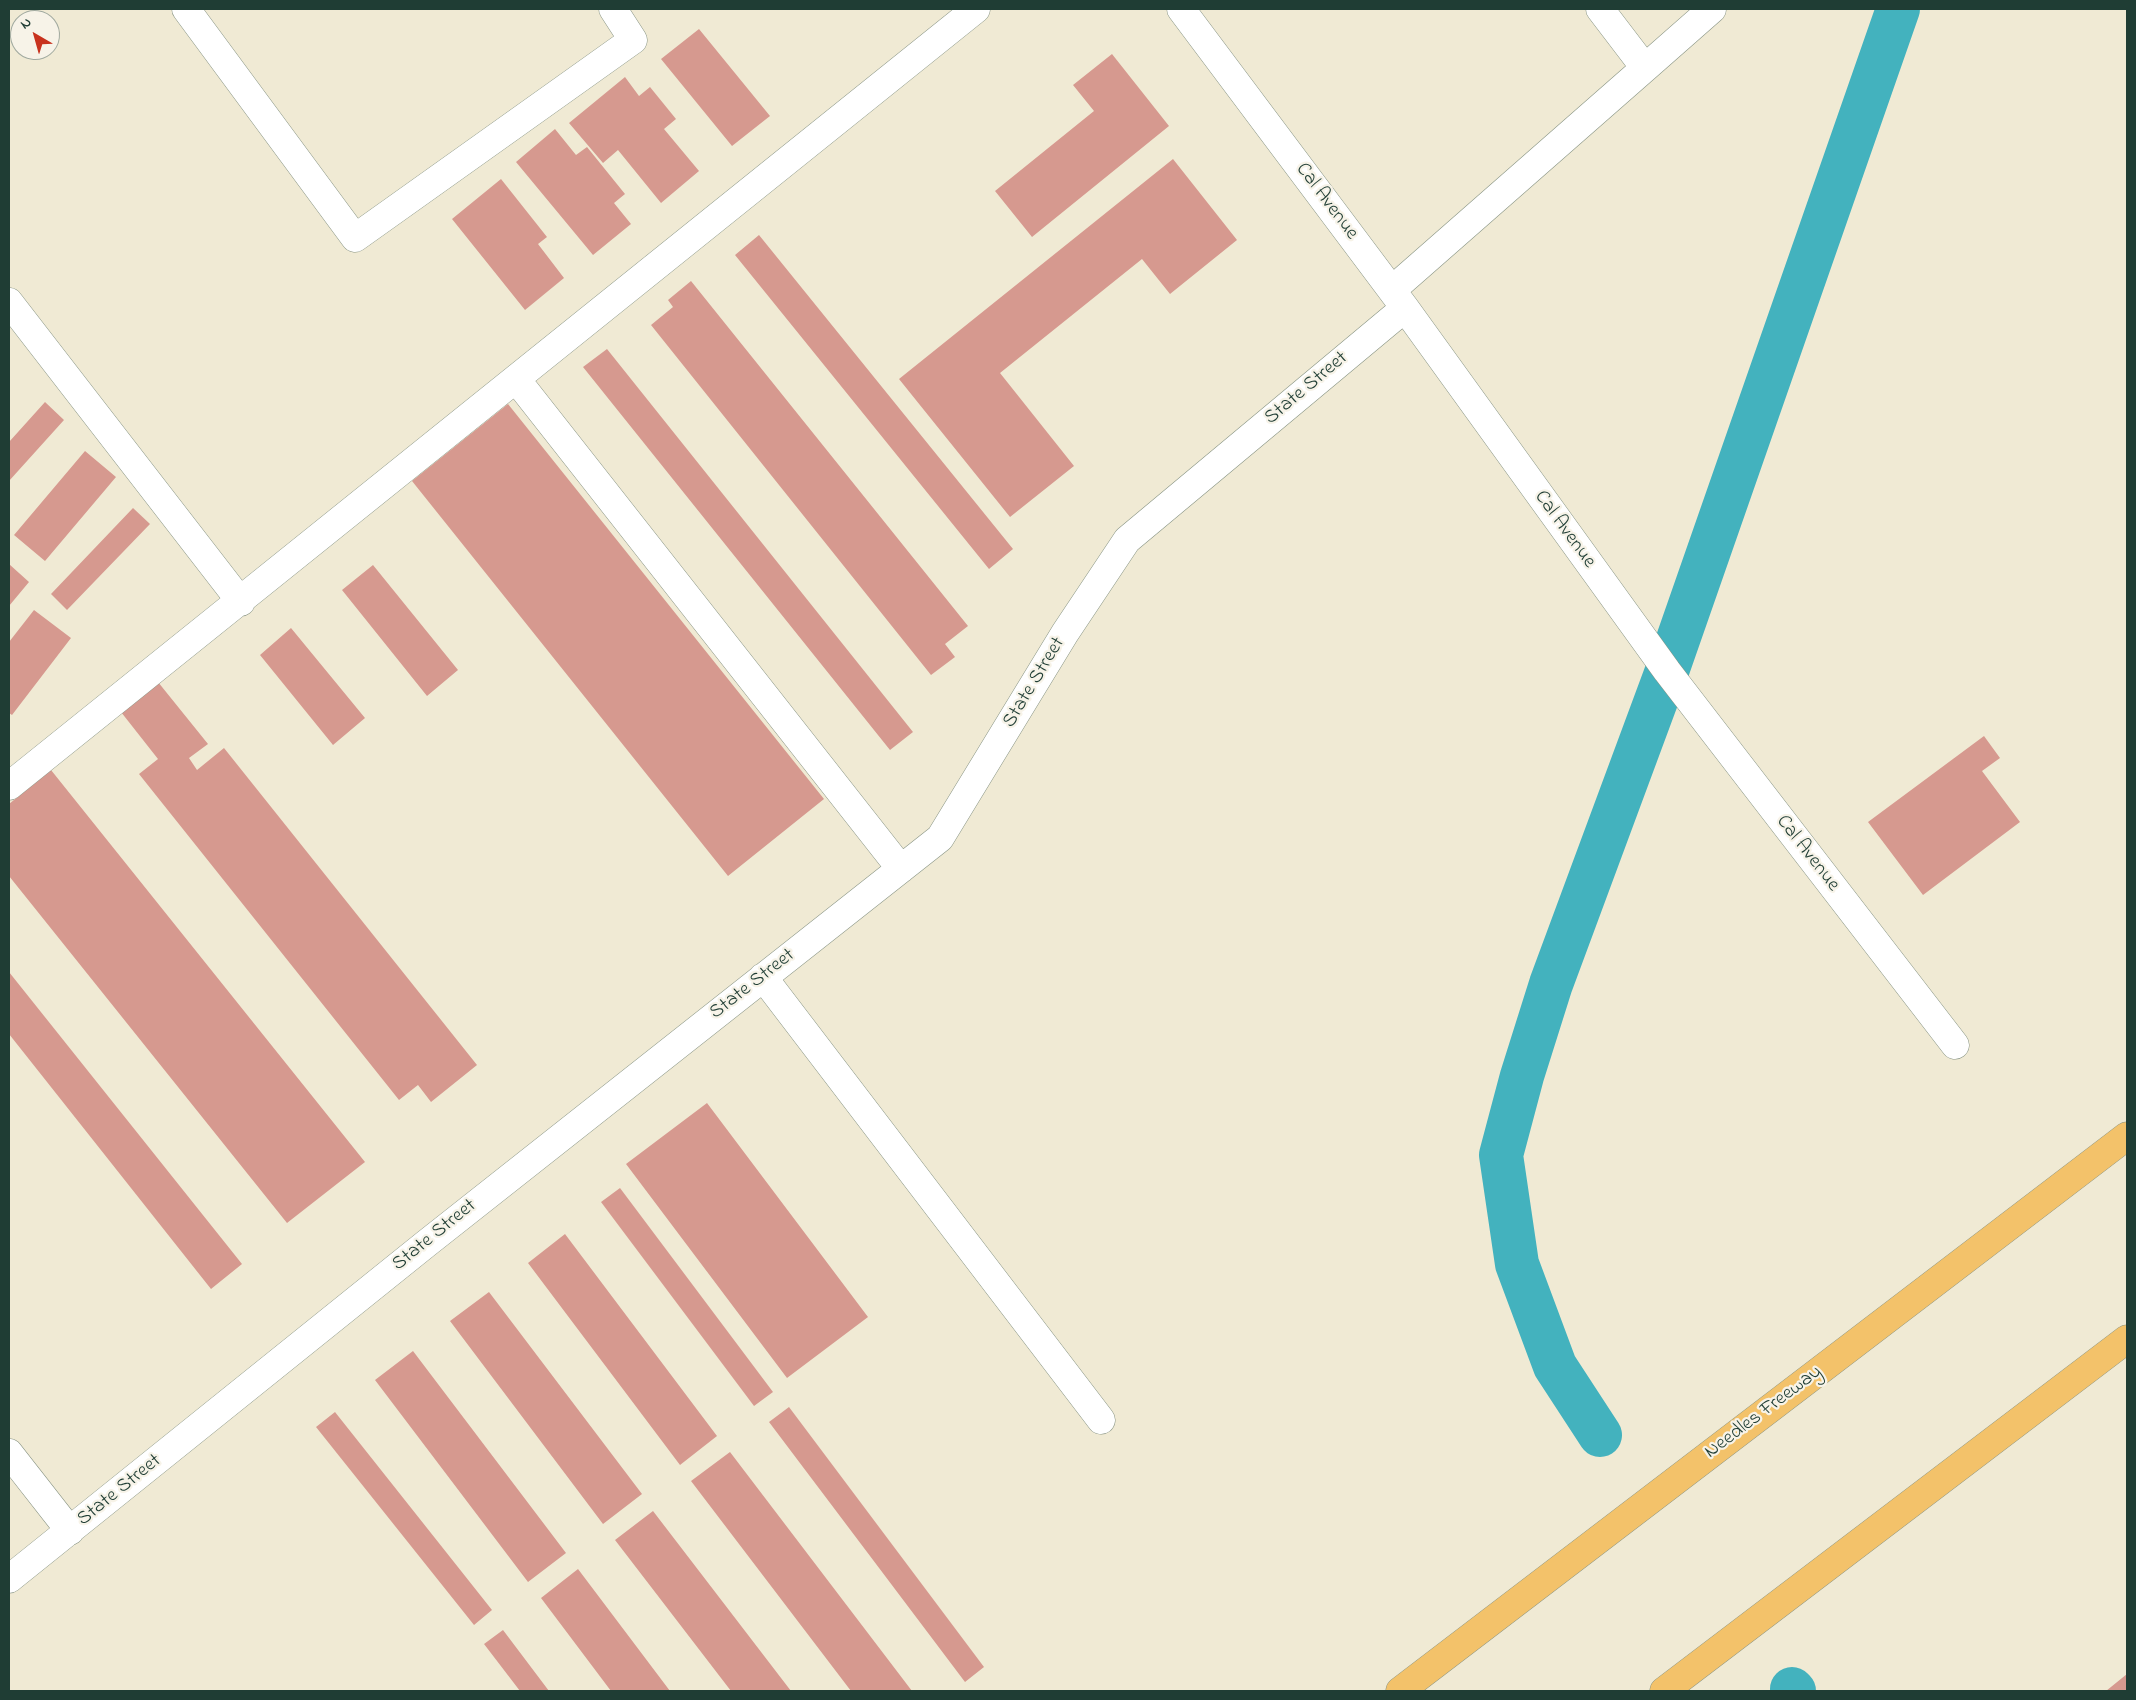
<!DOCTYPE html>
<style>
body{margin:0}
#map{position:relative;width:2136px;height:1700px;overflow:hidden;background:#f0ead4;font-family:"Indie Flower",sans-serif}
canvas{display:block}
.frame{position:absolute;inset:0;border:10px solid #1f3d34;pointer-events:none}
.north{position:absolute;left:10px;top:10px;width:50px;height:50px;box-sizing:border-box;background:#f7f3e8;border:1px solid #a1aaa0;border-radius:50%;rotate:322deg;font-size:14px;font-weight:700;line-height:20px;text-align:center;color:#1f3d34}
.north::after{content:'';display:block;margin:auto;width:18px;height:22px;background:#c8321e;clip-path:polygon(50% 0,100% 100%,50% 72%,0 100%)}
</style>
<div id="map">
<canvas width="2136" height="1700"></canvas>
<div class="frame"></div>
<div class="north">N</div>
</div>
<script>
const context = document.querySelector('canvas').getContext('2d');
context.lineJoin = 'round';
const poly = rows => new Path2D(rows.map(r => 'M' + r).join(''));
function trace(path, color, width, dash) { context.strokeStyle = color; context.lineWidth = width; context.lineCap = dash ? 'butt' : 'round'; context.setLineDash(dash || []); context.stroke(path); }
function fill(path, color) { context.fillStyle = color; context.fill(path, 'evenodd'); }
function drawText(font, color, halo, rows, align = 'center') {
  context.font = font + ' "Indie Flower",sans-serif'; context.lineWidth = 4.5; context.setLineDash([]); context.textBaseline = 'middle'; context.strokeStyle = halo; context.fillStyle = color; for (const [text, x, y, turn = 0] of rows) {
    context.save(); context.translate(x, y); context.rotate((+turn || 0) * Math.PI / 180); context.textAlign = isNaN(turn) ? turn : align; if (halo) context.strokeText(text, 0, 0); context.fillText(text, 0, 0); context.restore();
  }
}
trace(poly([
 [1600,1435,1555,1366,1517,1264,1501,1155,1522,1076,1551,984,1667,671,1898,9],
 [1792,1689,1794,1691]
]), '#43b2be', 44);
fill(poly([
 [699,29,770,116,732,146,661,59],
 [1112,54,1169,126,1032,237,995,191,1094,111,1073,85],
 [625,77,639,96,650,87,676,119,664,129,699,171,661,203,618,150,603,163,569,123],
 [555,129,576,155,587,147,625,194,614,203,631,224,593,255,516,162],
 [1173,159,1237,240,1170,294,1142,259,1000,373,1074,466,1010,517,899,379],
 [501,179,547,237,538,244,564,278,525,310,452,219],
 [759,235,1013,549,989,569,735,255],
 [691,281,968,626,945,644,955,657,931,675,651,325,673,307,668,300],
 [607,349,913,732,890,750,583,367],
 [45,402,64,420,9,481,9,442],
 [508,404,824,799,728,876,412,481],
 [85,451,116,477,45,561,14,535],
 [133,508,150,524,67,610,51,594],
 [9,564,29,582,9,606],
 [373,565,458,670,427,696,342,590],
 [34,610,71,638,12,715,9,713,9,642],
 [291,628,365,718,333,745,260,655],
 [158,682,208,744,189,758,197,770,224,748,477,1065,431,1102,418,1085,399,1100,139,774,158,759,121,712],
 [1984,736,2000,758,1982,771,2020,822,1923,895,1868,822],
 [51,770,365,1162,287,1223,9,876,9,804],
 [9,972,242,1264,211,1289,9,1034],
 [707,1103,868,1317,787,1378,626,1164],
 [620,1188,773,1392,754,1406,601,1202],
 [565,1234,717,1436,680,1465,528,1263],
 [489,1292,642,1494,603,1524,450,1321],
 [413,1351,566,1553,528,1582,375,1380],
 [789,1407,984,1667,965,1682,769,1422],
 [335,1412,492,1610,474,1625,316,1427],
 [730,1452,912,1691,851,1691,691,1481],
 [653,1511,791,1691,731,1691,615,1540],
 [578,1569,670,1691,611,1691,541,1598],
 [503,1630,549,1691,520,1691,484,1644],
 [2127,1674,2127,1691,2106,1691]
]), '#d6998f');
const minor = poly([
 [186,9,355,238,633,40,613,9],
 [1181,9,1405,308,1667,671,1955,1045],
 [1645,68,1712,9],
 [1392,290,1645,68,1600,9],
 [9,302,241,602],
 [516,379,901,869],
 [9,786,976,9],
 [763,977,1101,1420],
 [9,1453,70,1531],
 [9,1579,427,1243,940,838,1065,633,1127,540,1405,308]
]);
const highway = poly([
 [1400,1691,2127,1136],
 [1664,1691,2127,1339]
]);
trace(minor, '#889484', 29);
trace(highway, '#889484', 29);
trace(minor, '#fff', 28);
trace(highway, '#f3c26a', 28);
drawText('20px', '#1f3d34', '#f7f3e8', [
 ["Cal Avenue",1326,202,53],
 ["State Street",1307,389,-40],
 ["Cal Avenue",1564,530,54],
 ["State Street",1035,683,-59],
 ["Cal Avenue",1807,854,52],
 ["State Street",753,985,-38],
 ["State Street",435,1236,-39],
 ["Needles Freeway",1764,1413,-37],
 ["State Street",120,1491,-39]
]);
</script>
